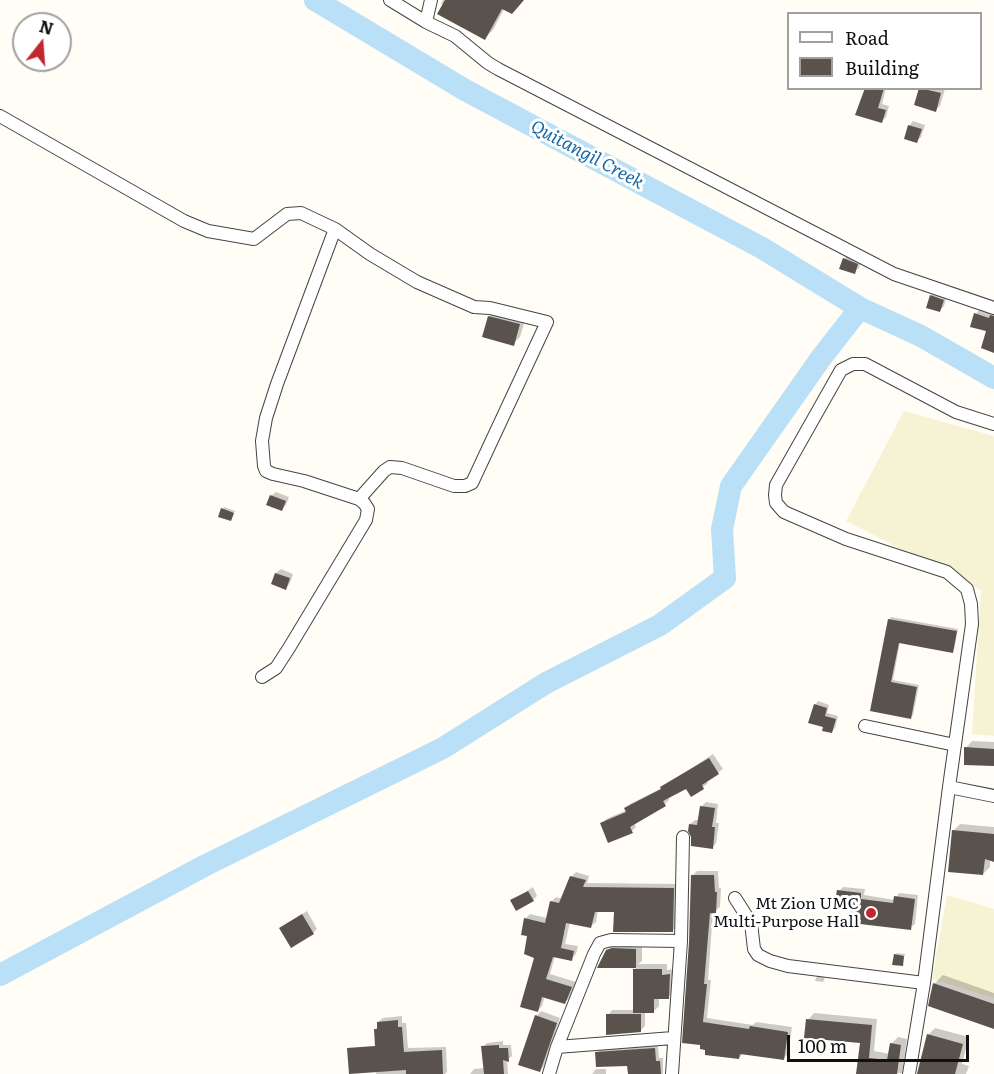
<!DOCTYPE html>
<style>
body{margin:0}
#map{position:relative;width:994px;height:1074px;overflow:hidden;background:#fffdf5;font-family:Literata,serif}
canvas{display:block}
.legend{position:absolute;left:787px;top:12px;width:195px;height:78px;box-sizing:border-box;background:#fff;border:2px solid #a0a0a0;margin:0;padding:8px 10px;list-style:none;font-size:18px;color:#111}
.legend li{display:flex;align-items:center;gap:12px;height:30px}
.legend b{width:30px;border:2px solid #a0a0a0}
.north{position:absolute;left:12px;top:12px;width:60px;height:60px;box-sizing:border-box;background:#fff;border:2px solid #a0a0a0;border-radius:50%;rotate:17deg;font-size:16px;font-weight:700;line-height:24px;text-align:center;color:#111}
.north::after{content:'';display:block;margin:auto;width:21px;height:27px;background:#c4262e;clip-path:polygon(50% 0,100% 100%,50% 72%,0 100%)}
.scale{position:absolute;left:787px;top:1035px;width:182px;height:27px;box-sizing:border-box;border:3px solid #111;border-top:0;padding-left:8px;font-size:18px;line-height:21px;white-space:nowrap;color:#111;-webkit-text-stroke:4px #fff;paint-order:stroke}
</style>
<div id="map">
<canvas width="994" height="1074"></canvas>
<ul class="legend">
<li><b style="height:8px;background:#fff"></b>Road</li>
<li><b style="height:16px;background:#5a524d"></b>Building</li>
</ul>
<div class="north">N</div>
<div class="scale">100 m</div>
</div>
<script>
const context = document.querySelector('canvas').getContext('2d');
context.lineJoin = 'round';
function fill(path, color) { context.fillStyle = color; context.fill(path, 'evenodd'); }
const poly = rows => new Path2D(rows.map(r => 'M' + r).join(''));
function trace(path, color, width, dash) { context.strokeStyle = color; context.lineWidth = width; context.lineCap = dash ? 'butt' : 'round'; context.setLineDash(dash || []); context.stroke(path); }
function drawText(font, color, halo, rows, align = 'center') {
  context.font = font + ' Literata,serif'; context.lineWidth = 6; context.setLineDash([]); context.textBaseline = 'middle'; context.strokeStyle = halo; context.fillStyle = color; for (const [text, x, y, turn = 0] of rows) {
    context.save(); context.translate(x, y); context.rotate((+turn || 0) * Math.PI / 180); context.textAlign = isNaN(turn) ? turn : align; if (halo) context.strokeText(text, 0, 0); context.fillText(text, 0, 0); context.restore();
  }
}
fill(poly([
 [904,411,994,436,994,736,972,734,981,590,846,521],
 [947,895,994,909,994,998,932,979]
]), '#f6f3d4');
fill(poly([
 [443,0,523,0,504,9,493,30,485,38,441,4],
 [867,88,886,88,882,104,889,106,886,117,882,121],
 [921,88,945,89,940,106,935,110],
 [913,121,925,125,921,137,917,141,909,126],
 [848,255,861,260,859,268,854,272,844,259],
 [936,291,947,295,944,306,940,310,931,296],
 [496,310,526,317,520,337,513,344,489,317],
 [979,310,994,314,994,351,987,330,976,314],
 [276,492,289,497,286,505,282,509,271,496],
 [224,507,235,511,232,518,223,509],
 [281,569,293,574,290,583,286,588,273,583,276,573],
 [891,617,958,629,954,650,952,652,900,642,893,680,919,685,913,715,911,717,872,710,889,620],
 [818,701,829,705,827,713,838,716,835,728,831,732,815,705],
 [972,741,994,742,994,765,966,748],
 [713,754,723,769,706,781,708,783,703,787,692,795,686,787,668,797,669,800,665,804,634,823,636,827,632,831,602,824,606,819,627,810,626,808,630,804,662,788],
 [706,802,718,804,716,823,719,823,716,843,712,848,693,836,690,824,695,820,700,820,701,807],
 [960,824,994,827,994,861,990,860,990,867,983,874,953,831],
 [697,871,718,871,719,888,721,888,720,907,713,912,708,980,711,980,707,1018,753,1025,756,1022,792,1027,788,1054,783,1059,744,1053,739,1058,702,1048,692,876],
 [576,872,589,876,587,883,678,884,677,926,672,931,615,911,598,910,596,922,591,926,570,922,565,944,578,946,576,954,571,959,555,956,550,974,576,982,570,998,565,1002,545,996,542,1006,537,1011,536,957,525,919,530,914,547,918,551,902,556,897,563,899,572,876],
 [533,887,537,896,533,900,512,901],
 [843,887,865,889,864,895,895,900,899,893,918,895,915,924,910,928,862,919,853,903,839,891],
 [307,911,317,929,313,933,281,928],
 [642,943,642,961,638,964,667,964,667,970,675,969,674,992,668,997,659,998,659,1006,654,1011,645,1011,645,1026,640,1031,608,1015,612,1010,635,1010,634,970,637,967,600,967,607,951,613,944],
 [897,953,905,954,902,965,895,955],
 [943,975,994,993,994,1028,934,984],
 [817,976,825,977,824,980,823,982,815,981],
 [541,1011,560,1018,544,1066,540,1071,536,1016],
 [814,1013,877,1019,874,1051,890,1054,891,1044,898,1037,907,1039,902,1073,857,1074,862,1042,808,1020],
 [402,1016,402,1023,406,1023,408,1048,446,1047,447,1072,445,1074,376,1074,374,1047,377,1044,376,1029,379,1026,378,1022,383,1018],
 [935,1028,969,1037,962,1064,969,1066,966,1074,918,1074,928,1035],
 [503,1041,503,1045,511,1045,512,1056,507,1060,508,1074,470,1074,474,1069,485,1068,483,1047,487,1043],
 [658,1045,659,1058,663,1058,663,1074,629,1074,629,1064,597,1053,601,1049],
 [596,1069,606,1069,606,1074,592,1074]
]), '#0003');
trace(poly([
 [315,0,465,90,762,248,860,308,921,336,994,378],
 [0,975,206,865,443,748,546,683,660,625,725,578,722,529,731,486,821,358,860,308]
]), '#b9e0f7', 22);
fill(poly([
 [445,0,524,0,512,14,502,9,485,40,437,14],
 [865,88,884,88,878,108,886,110,882,123,855,115],
 [919,88,941,93,936,112,914,105],
 [908,125,922,129,917,143,904,139],
 [843,258,858,264,855,274,839,269],
 [930,295,944,300,940,312,926,308],
 [974,313,989,318,990,315,994,316,994,353,981,348,986,331,970,327],
 [488,316,520,324,514,346,482,337],
 [270,495,286,501,282,511,266,505],
 [221,508,234,513,231,521,218,517],
 [275,573,290,578,286,590,271,584],
 [888,619,957,631,953,653,899,643,891,682,917,687,911,719,870,711],
 [814,704,827,708,825,716,836,719,832,733,822,731,823,727,808,723],
 [964,747,994,749,994,766,964,765],
 [709,758,719,774,702,785,704,789,691,797,686,789,663,801,666,806,630,827,633,833,608,843,600,823,626,812,624,808,661,789,660,787],
 [700,806,715,808,712,827,715,827,713,849,691,846,691,837,688,831,689,824,697,825],
 [952,830,994,834,994,862,985,859,983,875,948,872],
 [691,875,714,875,715,892,717,892,716,914,710,913,704,984,707,984,703,1022,749,1029,750,1026,788,1032,784,1060,740,1054,739,1059,705,1055,705,1050,700,1049,700,1045,682,1043,689,942],
 [570,876,586,880,583,887,674,888,673,932,613,932,614,912,595,912,591,928,566,923,561,948,574,951,572,961,553,957,546,979,572,987,565,1004,542,997,538,1012,520,1007,534,958,524,954,527,936,521,935,524,918,545,923,550,901,559,903],
 [837,890,861,893,861,899,893,903,894,896,915,899,911,930,860,924,861,920,850,919,852,904,835,902],
 [528,891,534,901,516,911,510,900],
 [302,914,314,934,291,948,279,928],
 [612,948,636,949,636,968,597,968,606,950],
 [894,954,904,956,903,966,892,965],
 [633,969,662,969,662,975,670,974,669,999,654,999,654,1013,633,1013],
 [933,983,994,1004,994,1029,928,1006],
 [606,1014,641,1014,641,1032,606,1035],
 [535,1015,557,1023,540,1072,518,1065],
 [806,1019,872,1025,869,1058,887,1060,890,1043,901,1045,897,1074,856,1074,860,1043,804,1038],
 [398,1020,398,1027,402,1027,404,1052,442,1050,443,1074,406,1074,406,1070,349,1074,347,1048,375,1046,374,1029,377,1029,377,1022],
 [927,1034,963,1044,955,1074,917,1074],
 [499,1045,499,1048,508,1048,509,1062,503,1060,504,1074,484,1074,481,1046],
 [655,1048,656,1061,660,1061,661,1074,628,1074,627,1066,596,1067,595,1052]
]), '#5a524d');
const minor = poly([
 [390,0,426,22,455,36,488,63,498,69,894,274,994,308],
 [426,22,431,0],
 [0,116,184,221,208,231,254,239,287,214,301,213,335,229,370,254,417,282,474,307,490,308,547,322,472,483,465,486,454,486,402,468,390,467,384,471,359,499],
 [262,677,276,668,289,648,366,520,368,509,364,503,359,499,304,481,273,474,266,471,264,466,262,441,266,418,277,384,335,229],
 [865,726,955,745],
 [949,787,994,796],
 [735,898,751,923,754,949,758,955,770,961,788,966,924,983],
 [557,1047,673,1038],
 [549,1074,557,1047,594,954,600,943,611,940,681,941],
 [672,1074,681,941,683,837],
 [909,1074,924,983,949,787,972,624,971,604,967,589,947,572,846,539,784,512,776,503,775,495,776,485,841,370,853,364,865,364,956,412,994,424]
]);
trace(minor, '#444', 14);
trace(minor, '#fff', 12);
for (const [x, y, r, color] of [
 [871,913,6,"#c4262e"]
]) { const dot = new Path2D(); dot.arc(x, y, r, 0, 2 * Math.PI); context.fillStyle = color; context.fill(dot); trace(dot, '#fff', 2); }
drawText('16px', '#111', '#fff', [
 ["Mt Zion UMC",859,904],
 ["Multi-Purpose Hall",859,922]
], 'right');
drawText('italic 18px', '#1768a6', '#fff', [
 ["Quitangil Creek",587,155,28]
]);
</script>
